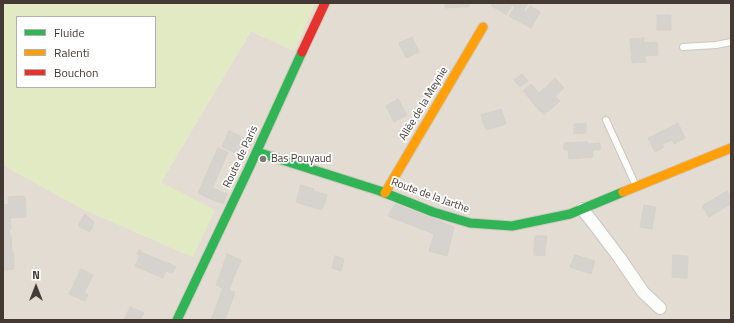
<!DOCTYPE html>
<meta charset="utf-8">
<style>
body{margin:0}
#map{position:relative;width:734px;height:323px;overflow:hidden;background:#eeebe6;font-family:"Titillium Web",sans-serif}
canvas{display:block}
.frame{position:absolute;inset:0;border:4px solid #443a33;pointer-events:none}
.legend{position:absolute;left:16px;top:16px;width:140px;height:72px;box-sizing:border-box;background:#fff;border:1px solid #b4b0ad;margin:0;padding:5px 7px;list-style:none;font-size:12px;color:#443a33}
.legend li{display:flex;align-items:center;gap:8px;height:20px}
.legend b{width:20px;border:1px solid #b4b0ad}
.north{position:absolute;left:16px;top:267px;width:40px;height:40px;-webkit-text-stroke:3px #fff;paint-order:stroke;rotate:0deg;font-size:11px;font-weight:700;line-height:16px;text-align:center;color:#443a33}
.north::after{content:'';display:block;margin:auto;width:14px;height:18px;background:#443a33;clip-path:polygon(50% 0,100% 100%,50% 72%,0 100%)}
</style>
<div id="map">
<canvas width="734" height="323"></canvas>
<div class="frame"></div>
<ul class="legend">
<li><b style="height:5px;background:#30b455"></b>Fluide</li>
<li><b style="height:5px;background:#ff9f0a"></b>Ralenti</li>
<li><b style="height:5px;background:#e5322d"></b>Bouchon</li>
</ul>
<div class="north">N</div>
</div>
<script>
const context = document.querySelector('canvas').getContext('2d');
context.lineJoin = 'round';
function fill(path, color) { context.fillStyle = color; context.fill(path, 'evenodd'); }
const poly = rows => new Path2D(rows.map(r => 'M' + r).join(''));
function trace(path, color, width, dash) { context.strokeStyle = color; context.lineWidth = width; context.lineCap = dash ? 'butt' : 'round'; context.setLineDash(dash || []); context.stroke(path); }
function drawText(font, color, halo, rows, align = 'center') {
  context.font = font + ' "Titillium Web",sans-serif'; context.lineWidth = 3.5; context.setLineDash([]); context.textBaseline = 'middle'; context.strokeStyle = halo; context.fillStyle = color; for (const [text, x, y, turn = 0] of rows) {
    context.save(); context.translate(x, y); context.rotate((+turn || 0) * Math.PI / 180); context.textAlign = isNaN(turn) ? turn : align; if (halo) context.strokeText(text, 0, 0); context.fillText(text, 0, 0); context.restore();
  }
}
fill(poly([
 [315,3,731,3,731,320,3,320,3,165,83,209,193,257,161,182,251,31,294,51]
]), '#e3dcd3');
fill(poly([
 [3,3,315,3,294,51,251,31,161,182,215,210,193,257,83,209,3,165],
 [17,17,155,17,155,87,17,87]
]), '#e2eac4');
const building = poly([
 [445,3,461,3,462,7,445,8,445,3],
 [461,3,469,3,469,7,462,7,461,3],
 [493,3,504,3,499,10,491,6,493,3],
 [504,3,509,3,512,5,513,3,528,3,523,11,526,12,530,6,540,12,531,28,509,16,515,7,512,5,506,15,499,10,504,3],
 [657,15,671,15,671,30,657,30,657,15],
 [412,37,419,52,406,58,399,43,412,37],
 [644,38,644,43,657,42,658,55,645,56,646,62,632,63,630,39,644,38],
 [522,74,528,81,520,87,514,80,522,74],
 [555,78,564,88,555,96,556,97,540,111,523,91,531,84,539,93,544,88,544,89,548,87,547,86,555,78],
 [556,97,560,101,544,115,540,111,556,97],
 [398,99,407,115,394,122,386,106,398,99],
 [501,109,506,124,486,130,481,115,501,109],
 [586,123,586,133,574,134,574,124,586,123],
 [678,123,685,138,674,144,672,140,662,144,664,147,655,152,648,138,678,123],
 [229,131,252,142,245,157,222,147,229,131],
 [587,142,588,144,600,143,601,150,593,150,593,157,569,159,568,150,564,150,564,143,587,142],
 [218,148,228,152,208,198,198,193,218,148],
 [301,185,314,189,313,191,327,195,322,210,296,202,301,185],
 [212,188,227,194,223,204,208,198,212,188],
 [727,191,731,198,731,204,709,217,702,206,727,191],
 [23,196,23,197,25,197,26,216,25,216,25,217,10,218,11,229,9,229,10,236,11,236,12,251,13,251,14,261,6,261,7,270,3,270,3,205,9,204,8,197,23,196],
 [395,204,454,227,447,256,429,251,434,234,388,216,395,204],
 [644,205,656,207,652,229,640,227,644,205],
 [85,214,94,222,92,228,86,225,84,229,78,226,85,214],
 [86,225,92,228,89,232,84,229,86,225],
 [535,236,547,236,545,250,534,250,535,236],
 [139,250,141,251,140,252,170,264,163,278,135,266,140,255,137,254,139,250],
 [534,250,545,250,545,256,534,255,534,250],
 [227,254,241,260,233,279,220,275,227,254],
 [575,255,595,261,591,274,570,267,575,255],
 [673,255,688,256,687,278,672,277,673,255],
 [335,256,344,259,341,271,332,268,335,256],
 [6,261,14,261,14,269,7,270,6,261],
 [170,264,176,267,172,273,166,271,170,264],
 [81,269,93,275,84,293,88,295,85,301,69,294,81,269],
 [220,275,233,279,229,290,235,292,232,301,220,296,223,288,216,285,220,275],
 [220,296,232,301,225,320,211,320,220,296],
 [130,307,144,313,140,320,124,320,130,307]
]);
fill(building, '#d6d2cd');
trace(building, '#d6d1cc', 1);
const lane = poly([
 [683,47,716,45,731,42],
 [606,120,636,186]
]);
const street = poly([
 [582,209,591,220,619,257,643,292,660,308]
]);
const fast = poly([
 [257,152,380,191,433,212,470,223,512,226,570,214,623,192],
 [177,320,250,166,302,52]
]);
const slow = poly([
 [623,192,731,148],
 [385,193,483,27]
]);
const jam = poly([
 [302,52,325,3]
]);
trace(lane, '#cbc7c2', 8);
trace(street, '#cbc7c2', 14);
trace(fast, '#cfc8be', 11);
trace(slow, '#cfc8be', 11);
trace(jam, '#cfc8be', 11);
trace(lane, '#fcfcfb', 6);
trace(street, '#fcfcfb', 12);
trace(fast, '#30b455', 9);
trace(slow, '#ff9f0a', 9);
trace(jam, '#e5322d', 9);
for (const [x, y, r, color] of [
 [263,159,4,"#807872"]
]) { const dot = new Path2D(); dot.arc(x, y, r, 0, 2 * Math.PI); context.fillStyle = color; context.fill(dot); trace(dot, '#fff', 1.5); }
drawText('11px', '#443a33', '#fff', [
 ["Allée de la Meynie",424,104,-59],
 ["Route de Paris",241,157,-65],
 ["Route de la Jarthe",430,196,20]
]);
drawText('11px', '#443a33', '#fff', [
 ["Bas Pouyaud",271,159]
], 'left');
</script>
